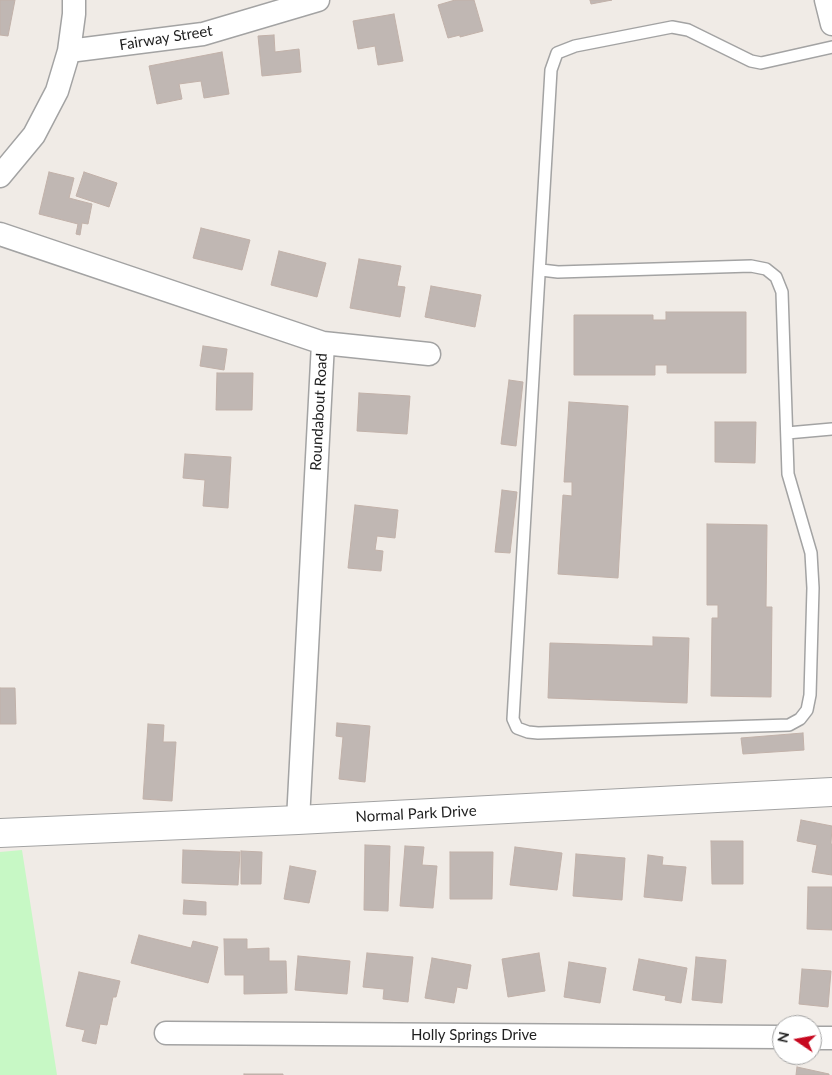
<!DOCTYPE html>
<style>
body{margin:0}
#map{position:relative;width:832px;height:1075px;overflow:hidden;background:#f0ebe6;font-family:Lato,sans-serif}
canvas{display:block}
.north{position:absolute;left:772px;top:1015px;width:50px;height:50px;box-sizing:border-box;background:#fff;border:1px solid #a5a5a5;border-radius:50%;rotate:282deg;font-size:14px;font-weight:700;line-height:20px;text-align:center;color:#1f1f1f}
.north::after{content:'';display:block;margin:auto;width:18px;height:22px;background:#c7081f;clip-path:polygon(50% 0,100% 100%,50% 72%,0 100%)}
</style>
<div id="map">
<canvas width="832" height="1075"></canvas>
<div class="north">N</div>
</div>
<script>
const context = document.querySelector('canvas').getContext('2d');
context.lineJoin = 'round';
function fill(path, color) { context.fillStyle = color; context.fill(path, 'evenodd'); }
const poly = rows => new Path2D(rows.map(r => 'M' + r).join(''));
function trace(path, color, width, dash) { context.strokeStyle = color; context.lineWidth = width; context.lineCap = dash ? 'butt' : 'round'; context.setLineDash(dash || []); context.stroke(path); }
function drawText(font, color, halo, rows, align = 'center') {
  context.font = font + ' Lato,sans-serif'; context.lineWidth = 4; context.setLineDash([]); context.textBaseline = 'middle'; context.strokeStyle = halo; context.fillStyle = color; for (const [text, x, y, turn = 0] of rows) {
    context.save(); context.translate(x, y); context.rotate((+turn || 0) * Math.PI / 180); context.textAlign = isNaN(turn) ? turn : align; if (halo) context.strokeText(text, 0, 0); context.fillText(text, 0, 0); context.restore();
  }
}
fill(poly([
 [22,850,57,1075,0,1075,0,852]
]), '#c7f8c5');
const building = poly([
 [0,0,15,0,8,36,0,35,0,0],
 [455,0,474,0,483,31,460,37,460,35,448,38,438,5,455,0],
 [590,0,612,0,591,4,590,0],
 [394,14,403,61,378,65,375,46,358,49,353,21,394,14],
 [274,35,275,52,299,49,301,72,262,76,258,36,274,35],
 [222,52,229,94,204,98,201,81,179,84,182,99,157,104,149,66,222,52],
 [49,172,74,178,69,198,92,204,88,224,82,223,80,235,76,234,78,224,39,214,49,172],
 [84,172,117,183,109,207,76,196,84,172],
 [201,228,250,240,242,270,193,258,201,228],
 [279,251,326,263,317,297,271,285,279,251],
 [359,259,401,266,397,286,405,287,400,317,350,308,359,259],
 [431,286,481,295,475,327,425,317,431,286],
 [666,312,746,312,746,373,667,373,667,365,655,365,655,375,574,375,574,315,653,315,653,320,666,320,666,312],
 [203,346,227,349,224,370,200,366,203,346],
 [217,373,253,373,252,410,216,410,217,373],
 [509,380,523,382,516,446,501,444,509,380],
 [359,393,410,396,407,434,357,431,359,393],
 [569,402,628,406,618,578,558,574,563,495,572,496,572,482,564,482,569,402],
 [715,422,756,422,755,463,715,462,715,422],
 [185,454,231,457,228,508,203,506,205,480,183,478,185,454],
 [502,490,517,492,510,553,495,552,502,490],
 [355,505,398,510,395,538,377,536,375,550,383,551,381,571,348,568,355,505],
 [707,524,767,525,766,607,772,607,771,697,711,696,712,618,718,618,718,605,707,605,707,524],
 [653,637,689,638,687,703,548,698,550,643,653,646,653,637],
 [0,688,15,688,16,724,0,724,0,688],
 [337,723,370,726,365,782,339,779,343,737,336,736,337,723],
 [148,724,164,725,163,742,176,742,172,801,143,799,148,724],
 [803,733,804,750,743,754,741,738,803,733],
 [801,820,832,826,831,844,832,844,832,875,812,872,817,845,797,841,801,820],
 [711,841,743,841,743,884,712,884,711,841],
 [365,845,390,846,388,911,364,910,365,845],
 [405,846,424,847,422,865,437,866,433,908,400,906,405,846],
 [515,847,562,853,557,890,510,885,515,847],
 [183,850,240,852,238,885,182,883,183,850],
 [241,851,262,852,261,884,241,884,241,851],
 [450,852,493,852,492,899,450,899,450,852],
 [576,854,625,858,622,900,573,896,576,854],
 [648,855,663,857,662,865,686,867,682,901,644,897,648,855],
 [290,866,316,871,309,903,284,899,290,866],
 [808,887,832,887,832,930,807,929,808,887],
 [184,900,206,902,206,915,183,914,184,900],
 [139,935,191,948,193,941,218,947,208,983,131,963,139,935],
 [224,939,247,939,247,949,269,948,269,961,286,961,287,993,244,994,244,975,225,975,224,939],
 [367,953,413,957,408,1002,383,999,384,989,363,987,367,953],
 [539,953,545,991,508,997,502,959,539,953],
 [298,956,350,961,347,994,295,990,298,956],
 [696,957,726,960,722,1003,692,1000,696,957],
 [432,958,471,965,467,989,457,987,454,1003,425,998,432,958],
 [639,959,687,968,681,1003,665,1000,666,996,633,990,639,959],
 [569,962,606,968,600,1003,564,997,569,962],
 [802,969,831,971,828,1007,799,1004,802,969],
 [79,972,120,981,116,997,113,997,107,1025,100,1024,96,1044,82,1041,85,1030,66,1026,79,972],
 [797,1067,829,1074,829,1075,796,1075,797,1067],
 [244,1074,283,1074,283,1075,244,1075,244,1074]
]);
fill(building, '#c0b7b3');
trace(building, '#c1b1a9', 1);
const service = poly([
 [541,270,558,272,751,266,766,269,776,277,782,292,788,474,811,553,813,588,810,695,807,710,800,719,789,725,538,733,528,732,517,728,513,719,551,70,557,53,575,46,672,27,688,30,751,61,761,63,832,47],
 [787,433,832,429]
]);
const minor = poly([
 [826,0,832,24],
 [69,51,203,34,318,0],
 [0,176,34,135,57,91,69,51,74,14,74,0],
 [0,234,323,343,298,820],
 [323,343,429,354],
 [166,1033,782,1037],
 [812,1038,832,1038]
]);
const tertiary = poly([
 [0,833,298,820,832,792]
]);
trace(service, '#a3a3a3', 14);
trace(minor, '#a3a3a3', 25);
trace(tertiary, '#a3a3a3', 30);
trace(service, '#fff', 11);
trace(minor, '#fff', 22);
trace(tertiary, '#fff', 28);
drawText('15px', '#1f1f1f', '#fff', [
 ["Fairway Street",166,38,-9],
 ["Roundabout Road",319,412,-87],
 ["Normal Park Drive",416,814,-3],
 ["Holly Springs Drive",474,1035]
]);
</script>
